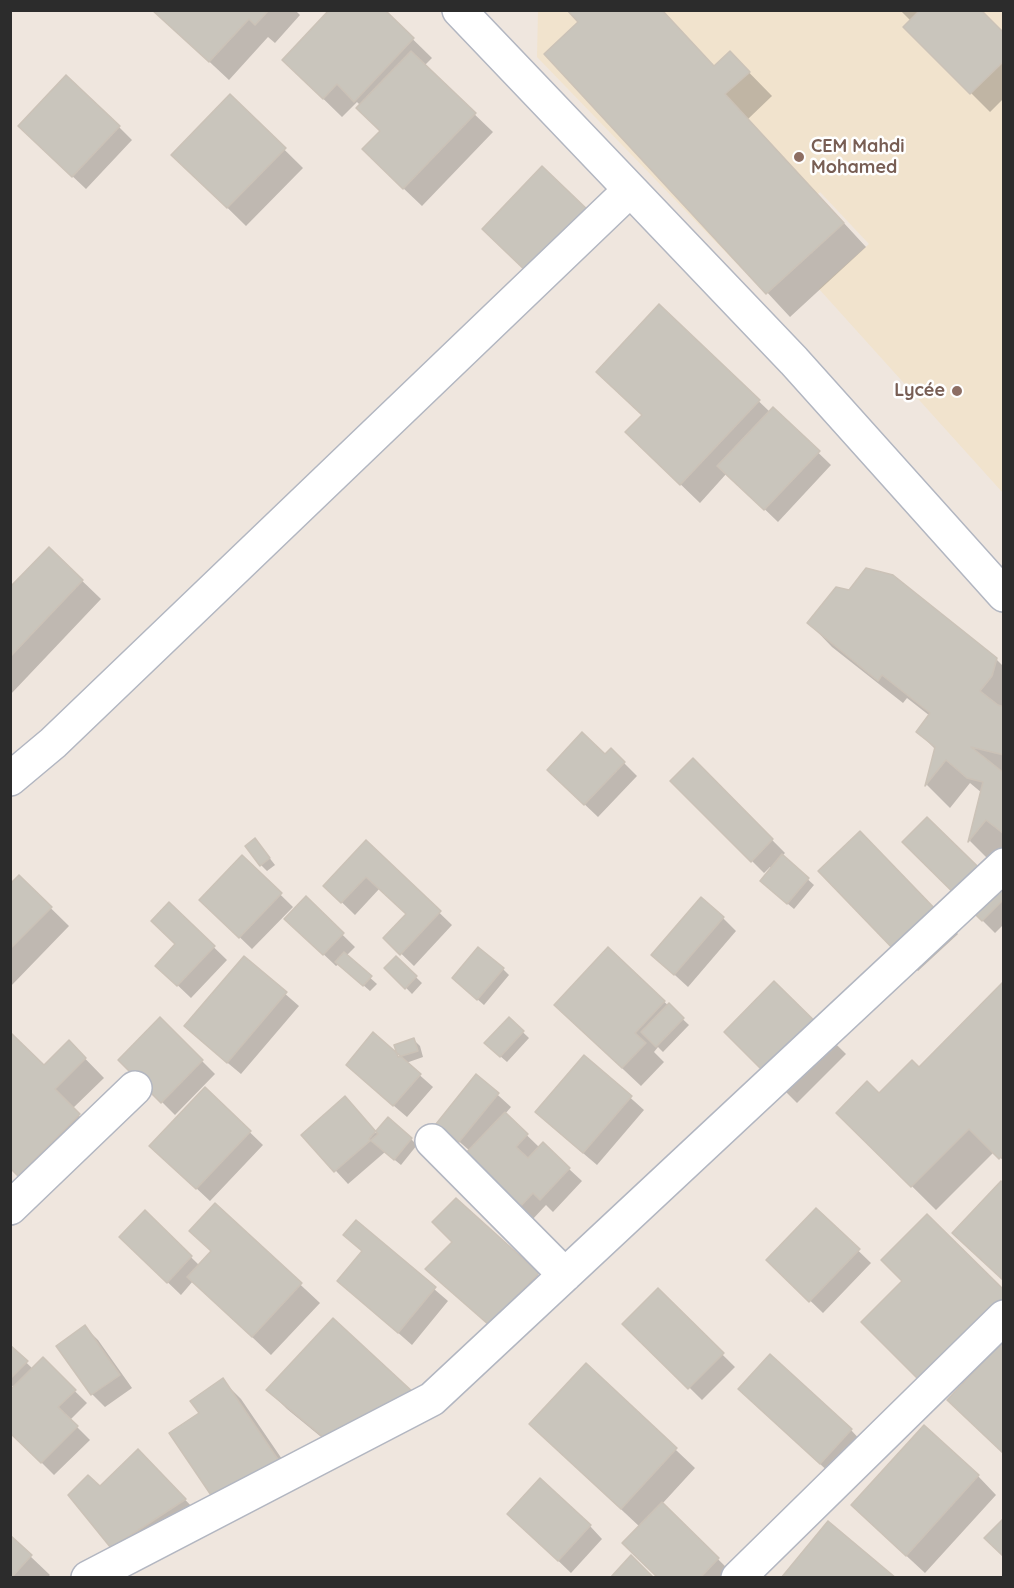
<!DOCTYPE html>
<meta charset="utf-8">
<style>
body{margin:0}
#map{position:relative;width:1014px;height:1588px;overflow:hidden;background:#efe6de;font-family:Quicksand,sans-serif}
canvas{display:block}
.frame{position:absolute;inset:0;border:12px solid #2c2c2c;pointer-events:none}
</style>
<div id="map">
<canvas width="1014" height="1588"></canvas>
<div class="frame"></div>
</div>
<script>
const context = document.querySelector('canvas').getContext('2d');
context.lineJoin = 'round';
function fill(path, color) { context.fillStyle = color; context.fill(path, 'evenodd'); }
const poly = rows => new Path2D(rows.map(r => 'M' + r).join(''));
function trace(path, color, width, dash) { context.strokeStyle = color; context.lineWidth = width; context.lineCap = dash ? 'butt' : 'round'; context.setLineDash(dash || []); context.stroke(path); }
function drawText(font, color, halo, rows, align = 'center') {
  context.font = font + ' Quicksand,sans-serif'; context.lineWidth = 5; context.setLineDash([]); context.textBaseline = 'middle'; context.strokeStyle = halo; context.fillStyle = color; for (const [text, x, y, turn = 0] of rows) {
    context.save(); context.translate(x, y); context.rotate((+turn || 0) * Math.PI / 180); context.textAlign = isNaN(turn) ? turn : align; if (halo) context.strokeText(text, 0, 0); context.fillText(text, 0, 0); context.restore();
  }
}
fill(poly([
 [538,11,1003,11,1003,493,819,289,869,244,820,192,741,268,537,57]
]), '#f1e3cd');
fill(poly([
 [154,10,295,10,300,15,275,43,268,37,229,80],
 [383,10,432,58,424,66,493,132,422,206,382,168,381,131,361,106,357,102,342,117,303,79],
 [900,10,979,10,1004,35,1004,98,990,112,905,27,911,21],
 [581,23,714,68,730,53,772,96,748,119,866,247,790,317,546,54],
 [230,96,303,168,246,226,192,173],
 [119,127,132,140,86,189,33,139],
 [659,306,770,412,773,409,831,465,778,522,727,473,700,503,646,451,643,416],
 [49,549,101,599,10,695,10,590],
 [809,623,996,659,1004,667,1004,772,998,771,1004,775,1004,851,993,864,970,841,982,793,970,783,950,808,927,785,936,750,918,732,930,716,907,698,903,703,832,647],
 [611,750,637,776,598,817,561,782,605,756],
 [693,760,785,853,782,856,814,885,794,909,768,887,772,869,770,867,764,873,672,781],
 [366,842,452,925,414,966,385,938,408,914,380,888,355,915,325,886],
 [904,842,1004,894,1004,924,995,933],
 [261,847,275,865,267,871,261,865],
 [879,851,958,934,918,971,899,953],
 [242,857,293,907,252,949,201,900],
 [19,877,69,926,10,987,10,886],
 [306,899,355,947,346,956,377,984,370,991,339,964,336,966,299,931],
 [169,904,227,960,191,998,170,978,177,944],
 [723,918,736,931,688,987,653,955],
 [608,949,689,1025,663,1052,658,1047,654,1052,664,1062,641,1086,574,1023],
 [244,958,299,1006,241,1074,199,1039],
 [396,958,422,983,412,994,387,968],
 [503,969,509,975,484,1005,460,984],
 [774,983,846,1054,797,1103,726,1032],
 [1004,983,1004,1161,994,1152,936,1210,838,1113,880,1095,919,1069],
 [160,1019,215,1074,175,1115,120,1060],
 [509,1019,529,1038,507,1062,492,1049],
 [414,1040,420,1046,423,1057,406,1063,433,1087,407,1117,360,1077,400,1057,396,1046],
 [69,1042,104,1078,72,1109,98,1134,38,1193,10,1165,44,1067],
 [585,1057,644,1110,597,1165,550,1125],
 [477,1076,511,1107,505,1114,540,1148,569,1169,582,1181,553,1212,546,1205,531,1221,470,1151,438,1123],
 [205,1089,263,1145,210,1201,164,1158],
 [377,1133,411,1139,417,1145,401,1165,385,1152,348,1184,303,1135],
 [456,1200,557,1293,509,1343,427,1269,454,1242],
 [215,1205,320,1303,271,1355,193,1281,181,1295,134,1250,145,1212,200,1266,212,1252],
 [816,1210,871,1263,823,1313,768,1260],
 [356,1222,448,1301,412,1345,339,1281,363,1252,345,1235],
 [658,1291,735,1367,702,1400,625,1324],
 [85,1327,98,1340,132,1388,105,1407,92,1394],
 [10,1347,33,1369,43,1360,87,1403,70,1420,90,1440,54,1475,10,1431,15,1388,10,1384],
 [586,1365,695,1468,662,1504,731,1572,725,1578,660,1578,640,1527,550,1443],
 [222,1380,241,1399,299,1484,270,1503,201,1413],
 [268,1390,413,1394,348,1459,287,1409],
 [753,1402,851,1430,863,1443,833,1476],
 [138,1451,197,1512,125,1559,70,1495,100,1488],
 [978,1476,996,1495,925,1573,872,1524],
 [522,1526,590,1526,602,1539,571,1573],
 [10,1537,50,1575,47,1578,10,1578]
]), '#0003');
const building = poly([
 [152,10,269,10,255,25,249,19,209,62,152,10],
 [329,10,385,10,414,38,354,102,337,84,323,99,282,60,329,10],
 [567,10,662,10,714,66,730,51,750,72,725,94,844,223,766,294,544,54,578,22,567,10],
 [920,10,981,10,1004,33,1004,61,970,94,903,27,920,10],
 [411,51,476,113,403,189,362,149,380,131,356,108,411,51],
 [66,75,120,126,72,177,18,126,66,75],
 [230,94,286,148,227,208,171,155,230,94],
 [542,166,591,213,531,276,482,229,542,166],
 [659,304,760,400,680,485,625,432,642,415,596,372,659,304],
 [773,407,820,451,764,510,717,466,773,407],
 [49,547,83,580,10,657,10,587,49,547],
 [866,568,893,575,997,658,992,676,980,691,998,705,1004,707,1004,755,971,747,1004,773,1004,834,986,820,968,842,983,782,967,778,946,760,925,786,935,747,916,732,930,713,882,675,878,681,807,623,836,587,849,590,866,568],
 [582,732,605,754,611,748,625,762,584,805,547,770,582,732],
 [693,758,773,839,751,862,670,781,693,758],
 [927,817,1004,892,1004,899,982,921,902,842,927,817],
 [860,831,940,914,898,954,818,871,860,831],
 [255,838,270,858,260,866,245,846,255,838],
 [366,840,441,911,400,955,383,938,406,914,366,877,341,903,323,886,366,840],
 [782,854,809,878,787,904,760,881,782,854],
 [242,855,282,893,239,938,199,900,242,855],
 [19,875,52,907,10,949,10,884,19,875],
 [306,896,344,933,323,955,284,919,306,896],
 [701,897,724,917,674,975,651,955,701,897],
 [169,902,215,946,177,986,155,966,175,944,151,921,169,902],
 [478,947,504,968,477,1000,452,978,478,947],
 [608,947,665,1001,635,1033,646,1043,622,1068,554,1005,608,947],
 [344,952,372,976,363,986,335,962,344,952],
 [244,956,287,992,227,1063,184,1026,244,956],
 [396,956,417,976,405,989,384,968,396,956],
 [774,981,834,1040,783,1091,724,1032,774,981],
 [1004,981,1004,1154,999,1159,969,1129,911,1187,836,1113,867,1081,879,1093,912,1060,919,1067,1004,981],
 [669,1003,684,1018,656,1047,641,1032,669,1003],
 [160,1017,203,1060,161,1103,118,1060,160,1017],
 [509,1017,524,1031,500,1057,484,1043,509,1017],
 [10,1032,44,1065,69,1040,86,1058,55,1089,80,1114,18,1176,10,1168,10,1032],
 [373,1032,421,1074,393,1106,346,1065,373,1032],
 [414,1038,418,1051,398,1057,394,1045,414,1038],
 [584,1055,632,1096,583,1153,535,1112,584,1055],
 [476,1074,499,1093,459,1142,436,1124,476,1074],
 [205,1087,251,1131,196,1189,149,1146,205,1087],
 [345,1096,378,1134,334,1172,301,1135,345,1096],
 [505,1112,528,1134,516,1147,528,1158,543,1142,570,1168,540,1200,533,1193,517,1210,462,1157,505,1112],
 [388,1117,412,1138,394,1160,369,1139,388,1117],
 [1001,1181,1004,1183,1004,1281,952,1233,1001,1181],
 [456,1198,539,1273,489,1325,425,1269,452,1242,432,1222,456,1198],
 [215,1203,302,1283,252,1337,187,1277,211,1251,189,1231,215,1203],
 [816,1208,860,1249,809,1302,766,1260,816,1208],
 [145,1210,192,1256,167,1283,119,1237,145,1210],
 [927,1214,1004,1290,1004,1310,922,1383,861,1322,902,1281,881,1260,927,1214],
 [356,1220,436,1287,398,1333,337,1281,362,1251,343,1235,356,1220],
 [658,1288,724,1353,688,1389,622,1324,658,1288],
 [333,1318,414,1393,328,1441,266,1390,333,1318],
 [85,1325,120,1375,91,1395,56,1346,85,1325],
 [1004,1340,1004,1454,947,1400,1004,1340],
 [10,1345,28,1361,10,1379,10,1345],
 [770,1354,852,1429,820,1464,738,1389,770,1354],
 [43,1357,76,1390,58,1407,78,1426,41,1463,10,1433,10,1390,43,1357],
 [586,1363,677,1448,621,1509,529,1424,586,1363],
 [223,1378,281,1464,215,1501,169,1433,199,1413,190,1401,223,1378],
 [924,1425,979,1475,906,1556,851,1505,924,1425],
 [138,1449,186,1499,111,1548,68,1495,88,1475,100,1486,138,1449],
 [540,1478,591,1525,558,1561,507,1514,540,1478],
 [662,1502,719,1558,700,1578,658,1578,622,1543,662,1502],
 [1004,1518,1004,1557,984,1538,1004,1518],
 [828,1521,896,1578,781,1578,828,1521],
 [10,1535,32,1555,11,1578,10,1578,10,1535],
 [631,1555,654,1578,610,1578,631,1555]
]);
fill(building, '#c9c5bc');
trace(building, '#cbc2b7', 1.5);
const minor = poly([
 [459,10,794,361,1004,595],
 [10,779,53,743,630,190],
 [432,1141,565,1275],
 [10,1208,135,1088],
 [88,1578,432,1399,1004,865],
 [738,1578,1004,1317]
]);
trace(minor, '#b2b6c1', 36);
trace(minor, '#fff', 33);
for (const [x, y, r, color] of [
 [799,157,6,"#8d6e63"],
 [957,391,6,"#8d6e63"]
]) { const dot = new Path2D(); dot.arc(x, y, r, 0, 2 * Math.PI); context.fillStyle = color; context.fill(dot); trace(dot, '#fff', 2); }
drawText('bold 18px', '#785e54', '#fff', [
 ["CEM Mahdi",811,147],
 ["Mohamed",811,168],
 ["Lycée",945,391,"right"]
], 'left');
</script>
